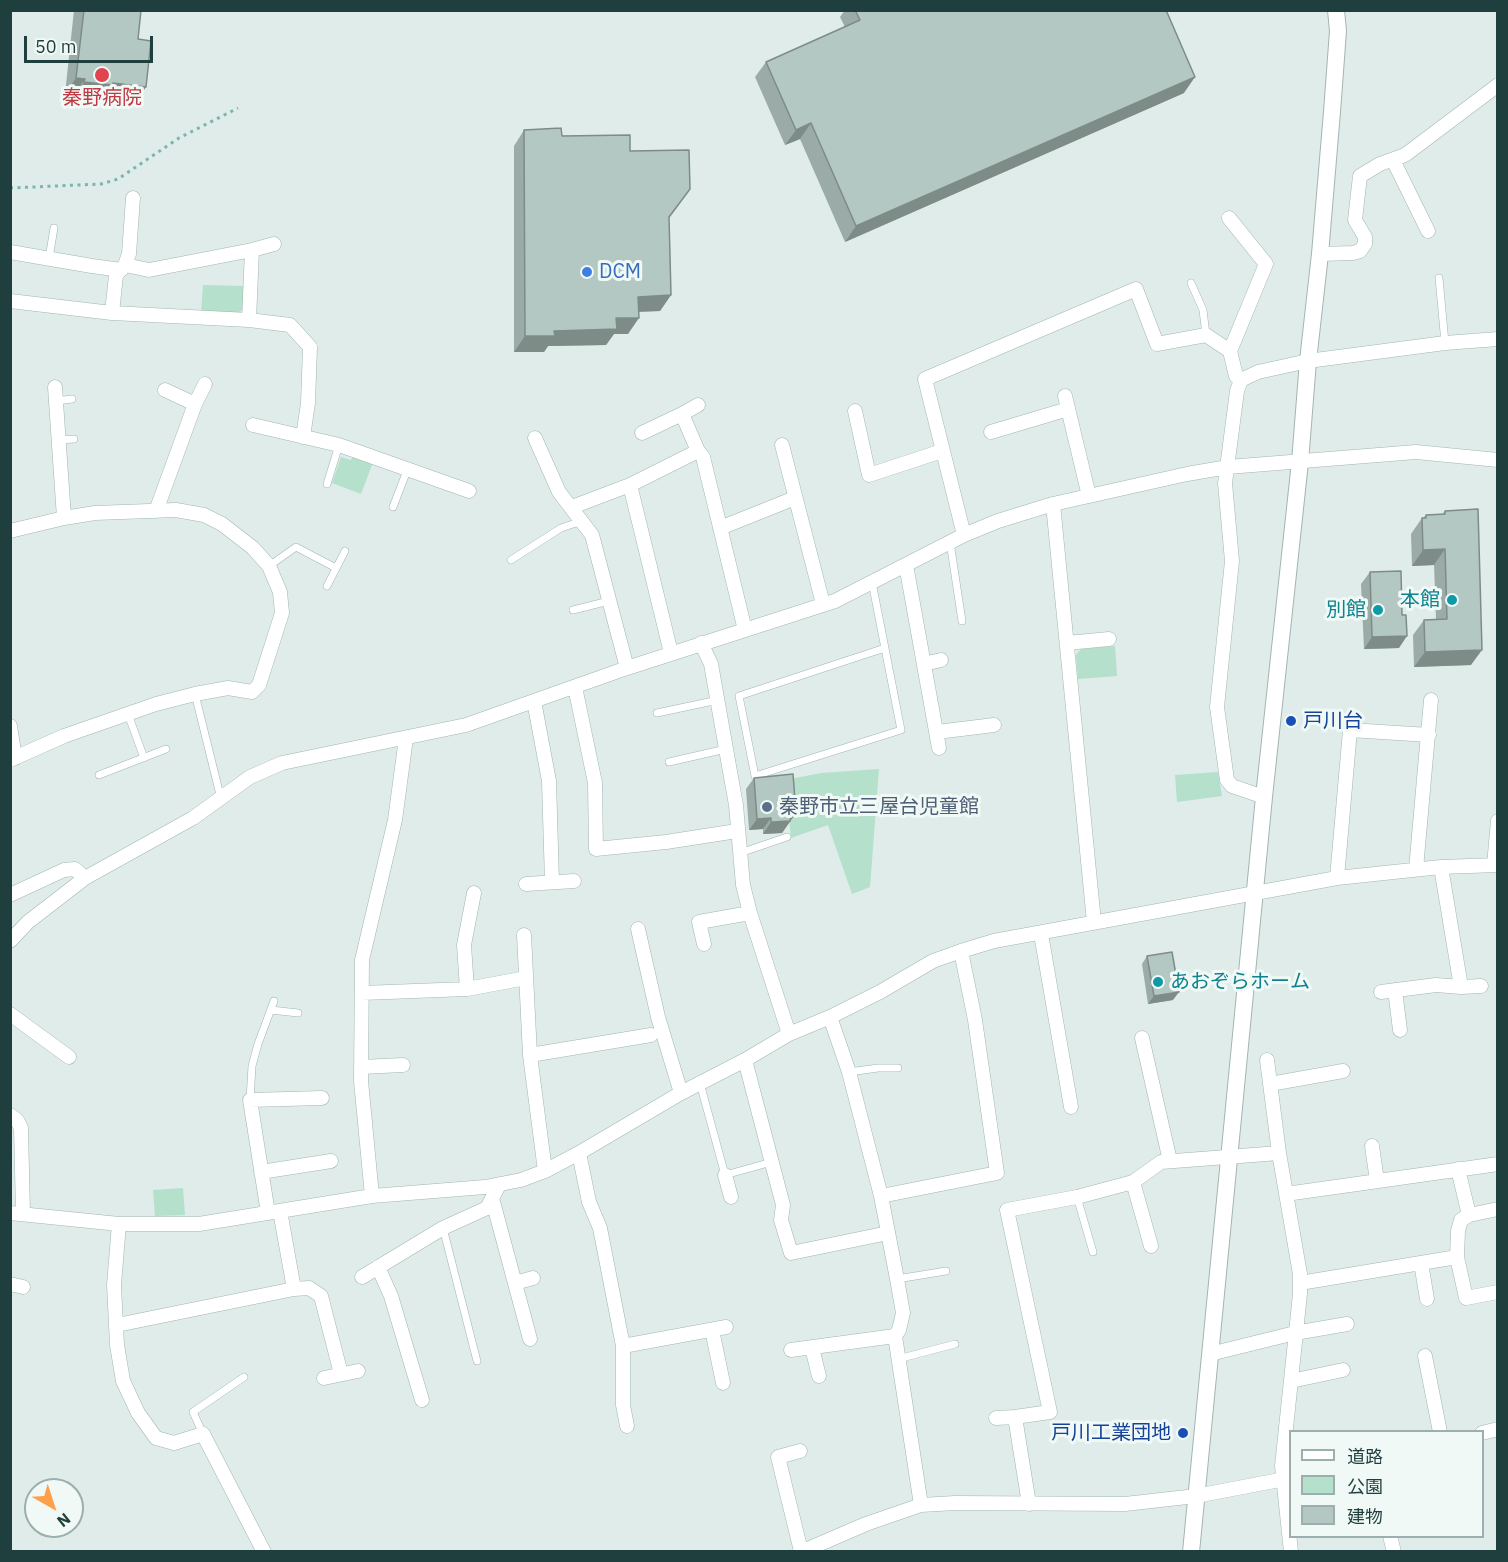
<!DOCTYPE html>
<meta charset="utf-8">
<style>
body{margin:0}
#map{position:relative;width:1508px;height:1562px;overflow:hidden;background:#dfecea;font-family:"IBM Plex Sans","Noto Sans JP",sans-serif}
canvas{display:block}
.frame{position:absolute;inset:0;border:12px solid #1e3f3d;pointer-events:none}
.legend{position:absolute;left:1289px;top:1430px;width:195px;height:108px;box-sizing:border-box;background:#f0f9f6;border:2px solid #9cafac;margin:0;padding:8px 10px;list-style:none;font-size:18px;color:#1e3f3d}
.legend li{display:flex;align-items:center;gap:12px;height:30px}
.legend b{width:30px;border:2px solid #9cafac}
.north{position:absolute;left:24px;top:1478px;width:60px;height:60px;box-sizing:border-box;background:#f0f9f6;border:2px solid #9cafac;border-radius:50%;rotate:141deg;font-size:16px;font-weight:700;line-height:24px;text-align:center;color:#1e3f3d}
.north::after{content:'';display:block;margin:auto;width:21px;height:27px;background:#ff9f4b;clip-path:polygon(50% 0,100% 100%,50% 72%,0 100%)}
.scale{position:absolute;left:24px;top:36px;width:129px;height:27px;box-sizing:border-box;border:3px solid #1e3f3d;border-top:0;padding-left:8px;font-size:18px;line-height:21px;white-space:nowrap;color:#1e3f3d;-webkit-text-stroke:4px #f0f9f6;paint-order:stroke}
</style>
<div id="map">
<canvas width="1508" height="1562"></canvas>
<div class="frame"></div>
<ul class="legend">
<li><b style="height:8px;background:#fff"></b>道路</li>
<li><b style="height:16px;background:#b5e0cb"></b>公園</li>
<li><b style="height:16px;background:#b4c8c3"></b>建物</li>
</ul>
<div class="north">N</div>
<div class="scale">50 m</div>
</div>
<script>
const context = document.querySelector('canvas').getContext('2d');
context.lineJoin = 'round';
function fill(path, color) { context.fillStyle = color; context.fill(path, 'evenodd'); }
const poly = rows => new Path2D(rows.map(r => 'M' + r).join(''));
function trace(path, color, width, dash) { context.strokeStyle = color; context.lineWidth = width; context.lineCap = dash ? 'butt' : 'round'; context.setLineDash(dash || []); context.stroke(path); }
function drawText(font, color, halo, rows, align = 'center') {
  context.font = font + ' "IBM Plex Sans","Noto Sans JP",sans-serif'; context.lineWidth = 6; context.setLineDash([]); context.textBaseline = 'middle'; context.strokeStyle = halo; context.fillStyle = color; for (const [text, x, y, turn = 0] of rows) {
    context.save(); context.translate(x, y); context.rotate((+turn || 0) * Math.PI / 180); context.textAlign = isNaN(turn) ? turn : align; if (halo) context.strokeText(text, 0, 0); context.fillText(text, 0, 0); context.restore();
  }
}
fill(poly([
 [203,285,244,286,244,308,238,314,201,312],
 [353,456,373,462,361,494,332,483,341,457,351,460],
 [1115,646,1117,676,1078,679,1076,655,1081,649],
 [879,769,870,887,852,894,828,825,791,838,785,780,821,773],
 [1218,772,1222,796,1177,802,1175,775],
 [183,1188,185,1215,155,1216,153,1190]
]), '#b5e0cb');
const service = poly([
 [49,258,54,228],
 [1439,278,1445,343],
 [1191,283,1203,310,1206,335],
 [56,401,72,399],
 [59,440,74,439],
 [327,484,339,445],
 [393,507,408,468],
 [950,542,962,621],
 [511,560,561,528,582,521],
 [269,566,296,547,336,568],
 [872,582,901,730,755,776,739,696,885,648],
 [327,586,345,551],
 [573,610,609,601],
 [195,694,221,799],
 [657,713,718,700],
 [128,714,144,758],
 [669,762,726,749],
 [99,775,166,749],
 [740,853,787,837],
 [271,1010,298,1013],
 [849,1072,878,1068,898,1068],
 [700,1083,725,1175,772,1162],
 [250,1100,252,1066,258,1044,274,1001],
 [1077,1197,1093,1252],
 [443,1228,477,1361],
 [897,1279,946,1271],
 [898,1359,955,1344],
 [203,1434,193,1412,244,1377]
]);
const minor = poly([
 [1393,160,1428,231],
 [1229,218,1266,264,1230,351],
 [10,252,92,266,121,270],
 [1320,254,1353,253,1360,251,1365,244,1365,237,1355,220,1360,176,1380,164,1405,155,1498,85],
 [125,265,149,270,252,250,274,244],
 [10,301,112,313,249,320,290,325,310,347,308,403,303,437],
 [112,313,116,275,125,265,129,254,133,198],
 [249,320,252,250],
 [55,387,64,518],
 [165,390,195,404],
 [1065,396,1089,496],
 [855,411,869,475,942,451],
 [682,414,698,405],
 [253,425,339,445,469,491],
 [991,432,1068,409],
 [642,433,682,414,698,451,703,457,745,630],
 [535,438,559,492,592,535,627,668],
 [782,445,823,604],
 [630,485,671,653],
 [1053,504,1094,922],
 [572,507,630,485,698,451],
 [156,511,195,404,205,384],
 [720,528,795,498],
 [10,531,64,518,95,513,176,510,204,515,222,524,253,548,269,566,280,592,282,613,259,685,252,692,228,688,195,694,156,704,64,736,10,760],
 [964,535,925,379,1136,289,1157,344,1206,335,1230,351,1236,376,1241,380],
 [906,565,939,748],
 [701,643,711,664,726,749,736,805,743,885,750,913,789,1034],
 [1067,643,1109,639],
 [924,664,941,660],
 [575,687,595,783,596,849,666,842,737,831],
 [534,701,549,781,552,882],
 [10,726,15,758],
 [937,732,994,725],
 [1264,797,1232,786,1227,780,1217,707,1232,561,1225,483,1237,391,1241,380,1258,372,1308,361,1445,343,1498,339],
 [1494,865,1498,821],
 [1441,867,1461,987],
 [1416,869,1431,700],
 [1337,878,1350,730,1429,735],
 [526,884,574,881],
 [10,895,64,870,75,869,85,878],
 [638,929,658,1017,681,1093],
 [1041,934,1071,1107],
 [524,935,530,1055,545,1171],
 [10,941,28,922,85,878,193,818,250,777,282,763,466,725,627,668,835,601,964,535,998,521,1053,504,1187,474,1228,467,1416,452,1498,460],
 [704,944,699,922,750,913],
 [467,989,464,945,474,893],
 [1395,990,1400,1030],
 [1381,992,1436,985,1461,987,1481,986],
 [362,993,467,989,526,978],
 [10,1014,69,1057],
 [830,1017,849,1072,881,1196,897,1279,903,1313,899,1330,895,1336,921,1505],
 [1142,1038,1170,1161],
 [530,1055,651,1035],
 [745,1060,783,1205,781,1220,791,1253,888,1233],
 [1267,1060,1279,1153,1300,1274,1300,1294,1282,1466,1291,1552],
 [361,1067,403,1065],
 [1270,1084,1343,1071],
 [10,1115,17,1120,21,1128,23,1213],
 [1372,1146,1377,1181],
 [579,1153,589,1202,600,1228,623,1346,623,1405,627,1426],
 [1458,1169,1469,1215],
 [261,1172,331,1161],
 [725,1175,731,1197],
 [1133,1182,1151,1246],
 [1286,1194,1498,1164],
 [372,1196,361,1081,362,960,395,820,406,738],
 [881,1196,997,1173,975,1020,961,951],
 [492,1198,530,1339],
 [1498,1209,1469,1215,1461,1220,1458,1231,1457,1257,1466,1298,1498,1292],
 [280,1211,294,1289],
 [10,1213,119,1224,199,1224,372,1196,485,1187,521,1180,545,1171,579,1153,681,1093,745,1060,789,1034,830,1017,880,992,933,961,961,951,994,941,1337,878,1441,867,1498,865],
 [268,1213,250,1100,322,1098],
 [119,1224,114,1285,117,1345,123,1381,138,1413,156,1438,174,1443,203,1434,264,1552],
 [1421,1263,1427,1299],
 [378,1267,391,1296,422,1400],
 [362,1277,443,1228,487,1208,499,1185],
 [515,1283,533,1278],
 [1300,1283,1457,1257],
 [10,1284,23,1287],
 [117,1325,294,1289,309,1288,321,1296,341,1374],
 [712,1330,723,1383],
 [623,1346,726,1327],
 [812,1348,819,1376],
 [791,1350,895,1336],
 [1210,1354,1295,1333,1347,1324],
 [1425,1356,1440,1432],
 [324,1378,358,1371],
 [1291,1381,1343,1370],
 [996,1418,1015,1417],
 [1482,1433,1498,1429],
 [800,1451,778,1457,801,1551],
 [1029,1504,1015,1417,1050,1412,1007,1210,1077,1197,1133,1182,1161,1162,1279,1153],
 [1390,1536,1394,1552],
 [801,1552,866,1524,921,1505,955,1503,1125,1504,1196,1496,1290,1478]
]);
const tertiary = poly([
 [1191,1552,1264,797,1300,462,1308,361,1320,254,1332,112,1338,31,1336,10]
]);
trace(service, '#a1b5b3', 8);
trace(minor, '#a1b5b3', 15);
trace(tertiary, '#a1b5b3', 18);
trace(poly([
 [10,188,101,184,118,179,179,138,238,108]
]), '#7cb4af', 3, [3, 4.5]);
trace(service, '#fff', 7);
trace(minor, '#fff', 14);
trace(tertiary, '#fff', 16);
fill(poly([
 [74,10,141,10,138,39,146,87,135,102,103,99,102,101,74,98,74,95,65,94],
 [845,10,1166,10,1184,93,845,242,800,139,785,145,755,77,766,62,845,27,840,17],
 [524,130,562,136,630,151,679,205,669,218,671,295,660,311,639,312,628,334,614,334,606,345,548,346,544,352,514,352,514,146],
 [1445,511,1471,665,1414,667,1413,635,1424,620,1436,619,1434,565,1412,566,1411,534,1422,518,1423,518,1426,515,1442,514],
 [1370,572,1402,615,1399,648,1364,649,1361,584],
 [754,778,796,813,782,833,765,834,763,834,763,829,749,830,746,789],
 [1147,956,1173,1000,1148,1004,1142,964]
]), '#9baca8');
fill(poly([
 [1195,77,1184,93,845,242,856,226],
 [76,78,85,79,74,95,65,94],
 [84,82,113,83,146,87,135,102,103,99,102,101,74,98],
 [811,123,800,139,785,145,796,130],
 [671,295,660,311,627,312,638,297],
 [616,318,639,318,628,334,614,334,606,345,548,346,544,352,514,352,525,336],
 [1445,549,1434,565,1412,566,1423,550],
 [1407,636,1399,648,1364,649,1372,637],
 [1482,650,1471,665,1414,667,1425,652],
 [791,813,796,813,782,833,763,834,771,822],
 [771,818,763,829,749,830,757,819],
 [1179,992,1173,1000,1148,1004,1154,996]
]), '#7e8c88');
const building = poly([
 [84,10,141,10,138,39,151,41,146,87,113,83,113,85,84,82,85,79,76,78,84,10],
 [855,10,1166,10,1195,77,856,226,811,123,796,130,766,62,860,20,855,10],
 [561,128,562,136,630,135,630,151,689,150,690,189,669,217,671,295,638,297,639,318,616,318,617,329,554,331,555,336,525,336,524,130,561,128],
 [1478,509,1482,650,1425,652,1424,620,1447,619,1445,549,1423,550,1422,518,1426,518,1426,515,1445,514,1445,511,1478,509],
 [1401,571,1402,615,1406,615,1407,636,1372,637,1370,572,1401,571],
 [793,774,796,813,791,813,790,821,774,822,771,822,771,818,757,819,754,778,793,774],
 [1172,952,1179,992,1154,996,1147,956,1172,952]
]);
fill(building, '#b4c8c3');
trace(building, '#7e8c88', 1.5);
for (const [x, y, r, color] of [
 [102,75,8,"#e0444e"],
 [587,272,6,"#3f7fe0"],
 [1452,600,6,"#0f9aa8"],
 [1378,610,6,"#0f9aa8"],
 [1291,721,6,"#1a4fb4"],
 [767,807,6,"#5c6f8a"],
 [1158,982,6,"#0f9aa8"],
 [1183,1433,6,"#1a4fb4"]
]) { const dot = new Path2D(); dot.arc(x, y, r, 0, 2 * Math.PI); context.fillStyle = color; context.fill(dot); trace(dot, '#f0f9f6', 2); }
drawText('20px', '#be3a42', '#f0f9f6', [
 ["秦野病院",102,98]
]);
drawText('20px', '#366cbe', '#f0f9f6', [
 ["DCM",599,272]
], 'left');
drawText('20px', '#0d838f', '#f0f9f6', [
 ["本館",1440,600],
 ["別館",1366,610],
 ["あおぞらホーム",1170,982,"left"]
], 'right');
drawText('20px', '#164399', '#f0f9f6', [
 ["戸川台",1303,721],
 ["戸川工業団地",1171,1433,"right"]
], 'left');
drawText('20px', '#4e5e75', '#f0f9f6', [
 ["秦野市立三屋台児童館",779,807]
], 'left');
</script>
